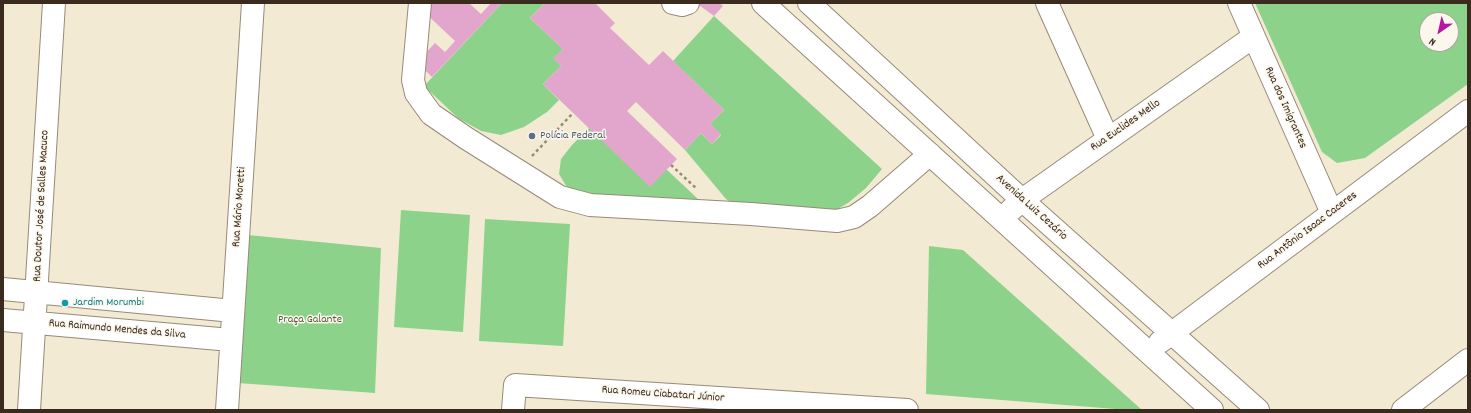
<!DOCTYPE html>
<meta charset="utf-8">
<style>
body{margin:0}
#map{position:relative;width:1471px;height:413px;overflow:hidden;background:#f3ead3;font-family:Dekko,sans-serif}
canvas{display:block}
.frame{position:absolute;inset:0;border:4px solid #3b2a1e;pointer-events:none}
.north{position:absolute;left:1419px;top:12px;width:40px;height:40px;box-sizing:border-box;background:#fbf7ec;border:1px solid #aea59a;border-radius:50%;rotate:214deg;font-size:11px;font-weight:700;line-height:16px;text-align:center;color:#3b2a1e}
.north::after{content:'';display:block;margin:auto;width:14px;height:18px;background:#b5179e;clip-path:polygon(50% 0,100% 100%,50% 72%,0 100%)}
</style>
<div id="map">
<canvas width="1471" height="413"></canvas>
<div class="frame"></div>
<div class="north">N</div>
</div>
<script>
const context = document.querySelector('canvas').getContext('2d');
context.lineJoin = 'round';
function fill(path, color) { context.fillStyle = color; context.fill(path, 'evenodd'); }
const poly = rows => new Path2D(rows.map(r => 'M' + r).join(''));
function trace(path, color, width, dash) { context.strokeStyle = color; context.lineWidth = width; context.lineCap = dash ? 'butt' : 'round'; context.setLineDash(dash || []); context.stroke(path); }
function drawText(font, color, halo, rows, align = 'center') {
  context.font = font + ' Dekko,sans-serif'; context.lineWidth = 3; context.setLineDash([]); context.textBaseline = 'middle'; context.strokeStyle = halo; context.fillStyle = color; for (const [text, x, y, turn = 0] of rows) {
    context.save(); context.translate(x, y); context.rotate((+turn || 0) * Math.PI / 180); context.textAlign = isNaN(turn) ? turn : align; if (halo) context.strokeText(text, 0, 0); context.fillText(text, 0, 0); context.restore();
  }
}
fill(poly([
 [502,3,545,3,530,18,563,49,554,58,561,66,543,84,559,100,547,112,524,127,501,135,481,131,458,118,424,86],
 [1255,3,1468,3,1468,84,1365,158,1337,163,1322,152],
 [1427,20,1451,20,1451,44,1427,44],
 [714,16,882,169,866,188,848,203,834,211,735,205,726,199,685,150,701,133,712,144,721,135,710,124,724,110,673,61],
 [589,128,666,169,697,198,698,201,579,198,568,189,559,174,561,159,572,145],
 [401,210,470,215,463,332,394,327],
 [485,219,570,224,563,346,479,341],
 [248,235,381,248,375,393,238,383],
 [929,246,963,250,1142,410,1128,410,926,394]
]), '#8dd28b');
fill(poly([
 [429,3,469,3,481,14,491,3,502,3,432,77,417,62,435,43,445,52,455,41,422,10],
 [545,3,595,3,615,23,610,28,649,65,663,51,724,110,710,124,721,134,712,144,701,133,685,150,636,102,627,111,677,159,650,187,543,84,561,66,553,58,563,49,530,18],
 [696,3,719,3,723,6,714,16]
]), '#e2a6cc');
const minor = poly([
 [420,3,413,80,416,93,431,114,466,138,560,197,590,205,751,214,837,221,854,217,870,206,930,154],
 [673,3,682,5,688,3],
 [763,3,1212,410],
 [809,3,1022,200,1258,410],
 [1047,3,1108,139],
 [1239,3,1332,213],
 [1011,210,1022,200,1253,37],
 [3,289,233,311],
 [3,320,231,340],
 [1160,342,1468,111],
 [29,410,54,3],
 [227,410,253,3],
 [513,410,515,385,907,410],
 [1403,410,1468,360]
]);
trace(minor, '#978a78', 24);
trace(poly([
 [532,156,573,113],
 [671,165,697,189]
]), '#978a78', 2.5, [3, 3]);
trace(minor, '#fff', 22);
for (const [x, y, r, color] of [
 [532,136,4,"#5c6f8a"],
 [65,303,4,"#0f9aa8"]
]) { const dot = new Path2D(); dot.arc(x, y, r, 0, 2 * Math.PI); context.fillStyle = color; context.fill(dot); trace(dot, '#fbf7ec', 1.5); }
drawText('12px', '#3b2a1e', '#fbf7ec', [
 ["Rua dos Imigrantes",1285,108,66],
 ["Rua Euclides Mello",1126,126,-35],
 ["Rua Doutor José de Salles Macuco",42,206,-87],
 ["Rua Mário Moretti",240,207,-86],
 ["Avenida Luiz Cezário",1031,208,42],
 ["Rua Antônio Isaac Caceres",1308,231,-37],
 ["Rua Raimundo Mendes da Silva",117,330,5],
 ["Rua Romeu Ciabatari Júnior",663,395,4]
]);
drawText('12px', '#4e5e75', '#fbf7ec', [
 ["Polícia Federal",540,136]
], 'left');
drawText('12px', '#0d838f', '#fbf7ec', [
 ["Jardim Morumbi",73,303]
], 'left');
drawText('12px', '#545c3f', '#fbf7ec', [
 ["Praça Galante",310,320]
]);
</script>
